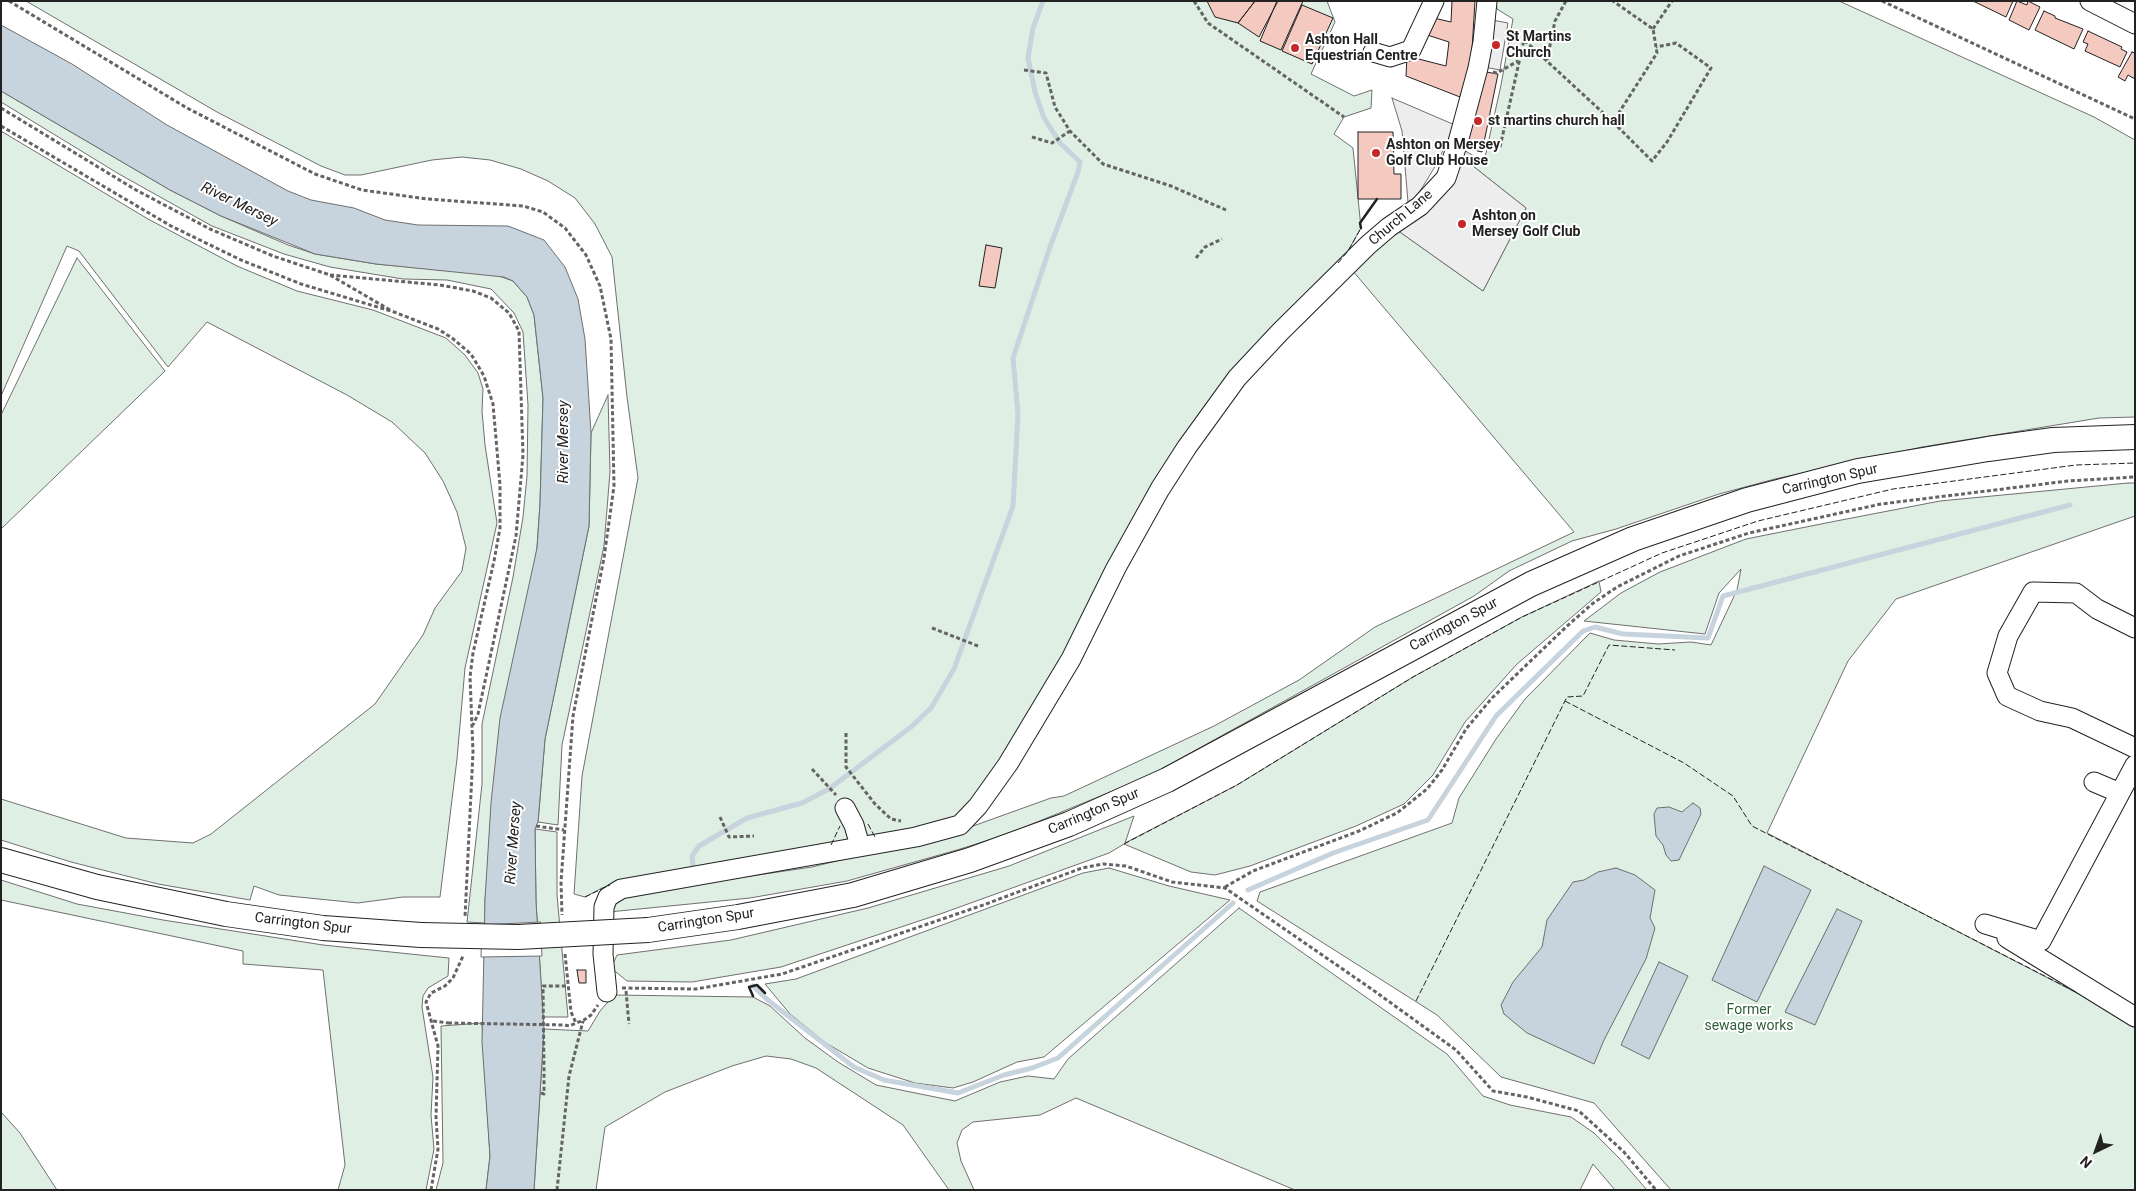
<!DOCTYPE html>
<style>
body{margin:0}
#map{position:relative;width:2136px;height:1191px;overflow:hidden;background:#fff;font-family:Roboto,sans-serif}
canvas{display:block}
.frame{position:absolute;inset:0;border:2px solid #222;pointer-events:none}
.north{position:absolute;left:2071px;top:1126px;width:50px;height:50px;-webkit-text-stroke:4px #fff;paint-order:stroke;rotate:222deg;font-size:14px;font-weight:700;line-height:20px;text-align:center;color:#222}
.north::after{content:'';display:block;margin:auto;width:18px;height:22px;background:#222;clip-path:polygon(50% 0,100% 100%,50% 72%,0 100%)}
</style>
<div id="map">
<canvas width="2136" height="1191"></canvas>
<div class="frame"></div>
<div class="north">N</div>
</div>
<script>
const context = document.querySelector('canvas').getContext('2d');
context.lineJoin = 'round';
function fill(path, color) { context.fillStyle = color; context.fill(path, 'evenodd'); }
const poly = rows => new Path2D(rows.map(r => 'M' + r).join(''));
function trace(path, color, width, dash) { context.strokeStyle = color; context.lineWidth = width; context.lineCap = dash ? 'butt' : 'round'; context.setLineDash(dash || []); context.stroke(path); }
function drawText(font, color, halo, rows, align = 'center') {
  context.font = font + ' Roboto,sans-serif'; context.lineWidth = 4; context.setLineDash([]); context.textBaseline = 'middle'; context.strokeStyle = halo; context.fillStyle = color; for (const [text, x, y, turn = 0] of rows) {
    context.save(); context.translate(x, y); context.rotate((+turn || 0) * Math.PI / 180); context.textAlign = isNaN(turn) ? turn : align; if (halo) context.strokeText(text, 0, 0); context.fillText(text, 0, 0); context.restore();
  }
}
const green = poly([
 [26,1,1327,1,1335,22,1311,74,1354,96,1372,90,1371,108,1344,117,1334,134,1353,148,1361,228,1348,251,1231,380,1067,654,975,801,951,820,914,832,621,882,602,888,585,897,574,894,582,776,638,478,627,397,612,257,595,224,575,198,548,181,521,169,490,160,462,157,432,160,361,175,345,175,321,166,217,112,26,1],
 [1496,1,1839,1,2094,117,2135,140,2135,417,2099,418,1922,447,1775,479,1719,494,1616,529,1572,541,1509,571,1474,596,1149,776,1008,834,957,850,847,881,750,898,609,912,614,901,628,894,812,867,962,830,1051,798,1064,796,1214,726,1299,680,1375,627,1574,532,1352,270,1397,230,1483,291,1526,208,1459,155,1462,149,1484,162,1501,85,1513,19,1497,9,1496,1],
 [1,91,170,190,221,216,288,245,315,254,376,264,496,275,513,281,527,297,534,315,543,398,540,504,537,548,485,899,485,923,467,922,482,784,482,724,513,577,523,517,527,476,528,405,523,332,514,313,491,289,447,280,403,279,330,267,284,254,212,226,119,174,1,102,1,91],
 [1,131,148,219,237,266,297,291,373,310,446,338,465,355,478,373,483,389,482,411,485,445,497,523,465,668,457,759,440,897,403,897,358,903,279,895,254,886,250,900,158,884,71,862,1,840,1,799,126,838,193,843,211,834,375,704,423,635,435,608,462,571,466,548,457,512,443,481,425,453,392,422,347,395,207,322,168,367,79,251,67,246,1,396,1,131],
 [77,258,165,371,1,529,1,415,77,258],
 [608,395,610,472,604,546,562,745,558,825,538,822,545,739,589,526,591,433,608,395],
 [2128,483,2135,483,2135,516,1896,599,1848,661,1767,833,2135,1023,2135,1190,1671,1190,1594,1103,1501,1077,1437,1015,1257,901,1260,892,1452,823,1459,798,1496,739,1525,699,1590,633,1614,640,1658,644,1691,642,1711,645,1737,590,1741,569,1719,593,1705,634,1584,621,1621,593,1660,572,1746,539,1831,522,1940,501,2128,483],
 [1599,581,1601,592,1517,664,1465,722,1433,775,1404,804,1356,826,1250,866,1215,875,1191,872,1124,844,1109,853,943,913,781,967,692,982,627,981,611,968,617,955,731,940,868,908,1009,866,1134,816,1125,843,1237,785,1413,677,1522,617,1599,581],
 [535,829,557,832,557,895,568,1017,543,1017,536,902,535,829],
 [1109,868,1169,886,1230,900,1044,1057,1017,1062,973,1082,953,1088,915,1083,868,1068,826,1043,790,1014,765,984,796,979,1083,873,1109,868],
 [1,880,77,904,163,920,323,945,449,958,448,976,428,988,423,996,422,1007,433,1077,431,1115,434,1149,426,1190,338,1190,345,1165,323,970,243,964,243,951,1,900,1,880],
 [1239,908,1447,1054,1483,1096,1510,1105,1571,1117,1594,1133,1621,1160,1647,1190,1615,1190,1593,1164,1580,1190,1295,1190,1076,1098,1040,1115,973,1122,962,1130,957,1143,961,1161,974,1190,949,1190,903,1125,816,1068,791,1059,766,1056,732,1066,665,1092,605,1127,596,1190,534,1190,544,1029,588,1031,600,1011,614,995,753,997,770,1006,805,1038,838,1062,876,1085,955,1101,1000,1082,1028,1076,1054,1079,1068,1059,1239,908],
 [482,1023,490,1156,486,1190,436,1190,443,1163,441,1026,482,1023],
 [1,1112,20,1133,57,1190,1,1190,1,1112]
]);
fill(green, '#e0efe3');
trace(green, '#6f6f6f', 1);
const parking = poly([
 [1492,20,1508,23,1500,70,1484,67,1492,20],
 [1392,98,1455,125,1436,165,1422,188,1414,199,1408,202,1402,131,1392,98],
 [1459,155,1526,208,1483,291,1397,230,1416,218,1436,203,1446,191,1459,155]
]);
fill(parking, '#ededed');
trace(parking, '#6f6f6f', 1);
const water = poly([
 [1,25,72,64,167,125,288,191,311,200,354,208,385,220,418,225,508,226,544,240,565,267,578,299,585,339,591,433,589,526,545,739,538,822,535,829,536,902,544,1029,534,1190,486,1190,490,1156,482,1042,485,899,491,803,500,718,537,548,540,504,543,398,534,315,527,297,513,281,504,277,376,264,315,254,221,216,170,190,1,91,1,25],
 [1693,803,1700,808,1701,814,1679,860,1671,861,1666,855,1663,845,1656,836,1654,814,1657,808,1669,807,1682,812,1693,803],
 [1764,866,1811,890,1757,1002,1712,980,1764,866],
 [1616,868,1635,875,1655,890,1650,918,1655,928,1646,959,1604,1040,1594,1064,1527,1033,1504,1014,1501,1005,1513,982,1542,947,1547,920,1573,882,1584,880,1598,872,1616,868],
 [1837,909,1862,921,1815,1025,1785,1012,1837,909],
 [1659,962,1688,976,1649,1059,1621,1045,1659,962]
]);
fill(water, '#c7d3dd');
trace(water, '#6f6f6f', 1);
const pier = poly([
 [540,922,542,956,481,957,482,925,540,922]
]);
fill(pier, '#fff');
trace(pier, '#6f6f6f', 1);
trace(poly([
 [693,865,692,856,699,846,747,818,802,803,829,789,911,727,931,708,954,669,1013,506,1018,414,1013,358,1050,247,1078,172,1080,162,1060,143,1044,118,1035,92,1028,58,1033,28,1043,1],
 [1248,890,1333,853,1428,820,1496,716,1583,631,1595,627,1623,634,1708,638,1723,596,2070,505],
 [753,986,769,1001,854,1067,884,1080,958,1093,1004,1075,1032,1068,1058,1058,1233,903]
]), '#c7d3dd', 5);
const building = poly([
 [1207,1,1255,1,1238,23,1215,17,1207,1],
 [1255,1,1278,1,1259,37,1238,23,1255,1],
 [1277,1,1303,1,1281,50,1260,41,1277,1],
 [1452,1,1475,1,1471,66,1460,97,1406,76,1407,56,1446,66,1449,42,1421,33,1425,16,1451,22,1452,1],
 [1973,1,2013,1,2006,17,1973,1],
 [2017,1,2027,5,2028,1,2040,7,2029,30,2009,20,2017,1],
 [1302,5,1333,18,1312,64,1282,51,1302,5],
 [2044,11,2055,16,2055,18,2083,29,2074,49,2035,30,2044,11],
 [2088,31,2122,47,2121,49,2127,52,2120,67,2085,51,2088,44,2083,42,2088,31],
 [2132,52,2135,53,2135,79,2128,75,2125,81,2118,77,2132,52],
 [1480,71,1498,74,1482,152,1461,147,1480,71],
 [1358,132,1393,132,1394,174,1401,174,1401,199,1358,199,1358,132],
 [986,245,1002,248,995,288,979,286,986,245],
 [577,970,586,970,586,983,579,983,577,970]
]);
fill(building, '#f3c9c0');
trace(building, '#222', 1);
const minor = poly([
 [2090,1,2135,24],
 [1373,52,1390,57,1411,50,1434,1],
 [2135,628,2097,609,2076,593,2033,592,2008,636,1997,673,2007,696,2040,711,2072,718,2135,748],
 [2094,782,2120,793],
 [845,808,854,825,860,846],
 [1985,924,2041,941,2135,765],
 [2007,938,2135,1017],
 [607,992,603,954,604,907,608,897,621,889,916,837,960,825,978,806,1008,764,1071,659,1116,568,1160,489,1187,447,1237,378,1280,332,1368,245,1389,227,1420,206,1446,178,1458,142,1478,68,1483,42,1487,1]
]);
const major = poly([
 [1,860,97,887,226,914,323,928,421,935],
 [648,930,738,917,853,895,970,860,1069,824,1167,780,1531,584,1633,539,1747,500,1858,471,1988,449,2053,440,2135,437]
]);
trace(minor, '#222', 21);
trace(major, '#222', 26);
trace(poly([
 [9,1,187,108,315,174,362,190,427,199,523,206,543,212,565,228,586,255,600,286,611,339,614,486,604,558,573,716,561,882,562,915],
 [1194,1,1208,23,1344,117],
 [1882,1,2135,119],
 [1791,2,1791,1],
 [1653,29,1672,1],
 [1547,60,1555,21,1566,1],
 [1024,70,1046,73,1055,107,1070,131,1103,164,1171,186,1226,210],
 [1493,72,1497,73,1518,61],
 [1,108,136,190,210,229,273,256,330,275,390,310],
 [1613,122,1652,161,1667,142,1711,68,1676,43,1656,47],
 [1,126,171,226,241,260,301,284,394,312,438,329,452,338,471,354,484,376,493,404,500,485,500,528,494,561,473,653,470,677,473,752,465,917],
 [1032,137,1052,143,1070,131],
 [1500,147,1524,40,1613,122,1657,53,1653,29,1613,1],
 [1196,258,1205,247,1222,239],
 [330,275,440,285,473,291,491,298,509,313,519,331,523,455,516,536,478,714,473,725],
 [932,628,978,646],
 [846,733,846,767,875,804,891,819,901,821],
 [812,769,836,795],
 [720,817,729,837,754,836],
 [536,826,564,830],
 [1225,887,1253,871,1359,831,1397,813,1427,789,1442,770,1466,729,1492,698,1566,627,1592,604,1617,587,1679,556,1749,533,1881,504,2068,481,2135,477],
 [565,954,571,1012,576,1023],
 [622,988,696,989,782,974,986,904,1082,868,1103,864,1126,866,1172,882,1225,888,1373,990,1456,1050,1493,1091,1527,1097,1579,1111,1624,1152,1656,1190],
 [626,991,629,1024],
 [433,1021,448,1023],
 [565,1025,569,1026,584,1020,591,1015,598,1005],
 [541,1093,544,1094,544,1070,543,986,568,986],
 [431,1190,438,1149,436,1117,438,1046,426,1002,431,993,445,986,453,978,463,956],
 [557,1190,569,1076,583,1021]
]), '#646464', 3, [4, 2.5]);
trace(minor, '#fff', 19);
trace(major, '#fff', 24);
const majorBridge = poly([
 [421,935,518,937,648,930]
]);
trace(majorBridge, '#222', 26, []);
trace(poly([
 [448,1023,565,1025]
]), '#646464', 3, [4, 2.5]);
trace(majorBridge, '#fff', 24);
trace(poly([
 [1338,263,1348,251,1361,228],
 [1565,701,1684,763,1733,796,1752,826,2076,992],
 [868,824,875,837],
 [1124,844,1237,785,1413,677,1522,617,1662,553,1758,521,1893,489,2076,465,2135,463],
 [831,845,840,826],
 [585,897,610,885],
 [1416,1001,1567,697,1583,696,1609,645,1675,650]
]), '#222', 1, [6, 2.5]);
trace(poly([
 [1361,228,1360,223,1377,199],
 [753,996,749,987,757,985,765,993]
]), '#222', 2.5);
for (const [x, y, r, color] of [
 [1496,45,5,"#c62828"],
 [1295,48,5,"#c62828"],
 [1478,121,5,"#c62828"],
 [1376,153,5,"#c62828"],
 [1462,224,5,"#c62828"]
]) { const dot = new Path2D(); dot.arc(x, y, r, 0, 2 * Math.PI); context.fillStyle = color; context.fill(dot); trace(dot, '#fff', 2); }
drawText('bold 14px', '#222', '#fff', [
 ["St Martins",1506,37],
 ["Church",1506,53],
 ["Ashton Hall",1305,40],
 ["Equestrian Centre",1305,56],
 ["st martins church hall",1488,121],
 ["Ashton on Mersey",1386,145],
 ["Golf Club House",1386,161],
 ["Ashton on",1472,216],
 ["Mersey Golf Club",1472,232]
], 'left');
drawText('14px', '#222', '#fff', [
 ["Church Lane",1401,218,-40],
 ["Carrington Spur",1830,480,-13],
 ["Carrington Spur",1454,625,-28],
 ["Carrington Spur",1094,812,-23],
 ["Carrington Spur",706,921,-9],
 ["Carrington Spur",303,924,7]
]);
drawText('14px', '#2f5e38', '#fff', [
 ["Former",1749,1010],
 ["sewage works",1749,1026]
]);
drawText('italic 15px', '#222', '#fff', [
 ["River Mersey",239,205,26],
 ["River Mersey",564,442,-90],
 ["River Mersey",514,843,-86]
]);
</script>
